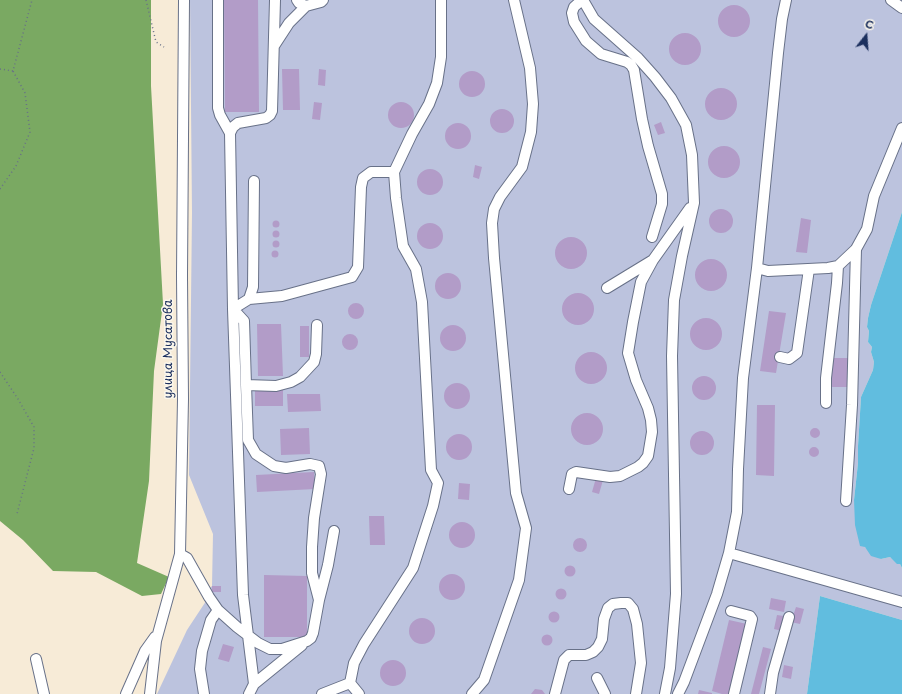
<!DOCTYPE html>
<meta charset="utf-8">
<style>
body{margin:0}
#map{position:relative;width:902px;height:694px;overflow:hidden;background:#f7ebd7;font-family:"Playpen Sans",sans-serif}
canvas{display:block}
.north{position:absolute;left:846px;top:16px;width:40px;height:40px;-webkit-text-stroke:3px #fbf7ec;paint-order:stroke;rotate:17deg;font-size:11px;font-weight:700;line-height:16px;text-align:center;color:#1b2f5e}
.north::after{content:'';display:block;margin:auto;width:14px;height:18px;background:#1b2f5e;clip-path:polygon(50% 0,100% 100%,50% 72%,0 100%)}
</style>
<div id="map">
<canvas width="902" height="694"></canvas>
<div class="north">С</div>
</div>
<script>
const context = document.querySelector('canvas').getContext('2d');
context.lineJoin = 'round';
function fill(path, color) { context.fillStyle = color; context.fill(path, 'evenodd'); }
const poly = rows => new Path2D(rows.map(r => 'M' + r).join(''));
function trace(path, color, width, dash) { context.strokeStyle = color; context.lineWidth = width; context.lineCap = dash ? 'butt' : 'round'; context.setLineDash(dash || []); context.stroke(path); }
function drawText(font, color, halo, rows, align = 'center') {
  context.font = font + ' "Playpen Sans",sans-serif'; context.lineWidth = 3; context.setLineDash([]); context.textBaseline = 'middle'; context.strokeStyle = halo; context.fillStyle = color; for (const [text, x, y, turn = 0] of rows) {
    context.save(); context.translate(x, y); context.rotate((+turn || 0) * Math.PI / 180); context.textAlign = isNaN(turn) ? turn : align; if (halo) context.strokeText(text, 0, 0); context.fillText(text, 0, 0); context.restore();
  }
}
fill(poly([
 [190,0,902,0,902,212,871,305,868,318,867,327,869,331,868,342,872,347,871,352,874,362,873,370,861,397,858,446,858,463,854,500,865,547,881,559,890,557,897,563,900,564,902,568,902,620,820,596,807,694,157,694,187,630,212,592,209,589,212,586,213,534,189,475,192,213]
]), '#bcc3de');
fill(poly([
 [0,0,151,0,151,86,163,304,154,371,149,481,137,563,169,577,161,594,142,596,96,572,53,571,23,540,0,521]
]), '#7aa962');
fill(poly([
 [902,212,902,568,900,564,897,564,890,557,881,559,871,556,865,547,860,546,855,525,854,500,858,463,858,446,861,397,873,370,874,362,871,352,872,347,868,342,869,331,867,327,868,318,871,305],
 [820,596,902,620,902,694,807,694]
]), '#61bddf');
fill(poly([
 [224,0,258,0,259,112,225,112],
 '718 21a16 16 0 1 1 32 0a16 16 0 1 1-32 0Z',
 '669 49a16 16 0 1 1 32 0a16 16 0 1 1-32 0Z',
 [282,69,299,69,300,110,283,110],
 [319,69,326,70,325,86,318,85],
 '459 84a13 13 0 1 1 26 0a13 13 0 1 1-26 0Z',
 '705 104a16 16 0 1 1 32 0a16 16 0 1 1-32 0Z',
 '388 115a13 13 0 1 1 26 0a13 13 0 1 1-26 0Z',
 [314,102,322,103,320,120,312,119],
 '490 121a12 12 0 1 1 24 0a12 12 0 1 1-24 0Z',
 [661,122,665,133,658,135,654,125],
 '445 136a13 13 0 1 1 26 0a13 13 0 1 1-26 0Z',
 '708 162a16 16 0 1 1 32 0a16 16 0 1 1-32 0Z',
 [475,165,482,167,479,179,473,177],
 '417 182a13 13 0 1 1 26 0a13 13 0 1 1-26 0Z',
 '709 221a12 12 0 1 1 24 0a12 12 0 1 1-24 0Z',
 [801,218,811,220,807,253,796,252],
 '272.5 224a3.5 3.5 0 1 1 7 0a3.5 3.5 0 1 1-7 0Z',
 '417 236a13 13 0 1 1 26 0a13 13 0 1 1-26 0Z',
 '272.5 234a3.5 3.5 0 1 1 7 0a3.5 3.5 0 1 1-7 0Z',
 '555 253a16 16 0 1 1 32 0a16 16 0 1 1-32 0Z',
 '272.5 244a3.5 3.5 0 1 1 7 0a3.5 3.5 0 1 1-7 0Z',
 '271.5 254a3.5 3.5 0 1 1 7 0a3.5 3.5 0 1 1-7 0Z',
 '695 275a16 16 0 1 1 32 0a16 16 0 1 1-32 0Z',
 '435 286a13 13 0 1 1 26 0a13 13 0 1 1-26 0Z',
 '562 309a16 16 0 1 1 32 0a16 16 0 1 1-32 0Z',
 '348 311a8 8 0 1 1 16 0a8 8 0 1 1-16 0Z',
 [769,311,786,313,776,373,760,371],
 '690 334a16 16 0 1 1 32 0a16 16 0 1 1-32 0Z',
 [257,324,281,324,283,376,258,376],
 '440 338a13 13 0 1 1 26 0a13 13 0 1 1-26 0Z',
 [300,326,309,326,309,357,300,357],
 '342 342a8 8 0 1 1 16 0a8 8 0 1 1-16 0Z',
 '575 368a16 16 0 1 1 32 0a16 16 0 1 1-32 0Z',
 [831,358,848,358,847,387,830,387],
 '692 388a12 12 0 1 1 24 0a12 12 0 1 1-24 0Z',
 '444 396a13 13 0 1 1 26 0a13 13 0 1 1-26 0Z',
 [283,387,283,406,255,406,255,388],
 [287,394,320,394,321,411,288,412],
 [757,405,775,405,774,476,756,475],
 '571 429a16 16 0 1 1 32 0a16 16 0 1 1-32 0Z',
 '810 433a5 5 0 1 1 10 0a5 5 0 1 1-10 0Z',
 [309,428,310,454,281,455,280,429],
 '690 443a12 12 0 1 1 24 0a12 12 0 1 1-24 0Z',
 '446 447a13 13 0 1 1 26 0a13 13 0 1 1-26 0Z',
 '809 452a5 5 0 1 1 10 0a5 5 0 1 1-10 0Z',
 [314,472,315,489,257,492,256,475],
 [596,478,603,480,599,494,592,492],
 [459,483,470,484,469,500,458,499],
 [369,516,384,516,385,545,370,545],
 '449 535a13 13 0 1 1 26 0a13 13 0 1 1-26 0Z',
 '573 545a7 7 0 1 1 14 0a7 7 0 1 1-14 0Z',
 '564.5 571a5.5 5.5 0 1 1 11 0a5.5 5.5 0 1 1-11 0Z',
 '439 587a13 13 0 1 1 26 0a13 13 0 1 1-26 0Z',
 [264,575,307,576,307,637,264,637],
 [212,586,221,586,221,592,212,592],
 '555.5 594a5.5 5.5 0 1 1 11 0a5.5 5.5 0 1 1-11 0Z',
 [771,598,786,601,784,612,769,609],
 [796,607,804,609,800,624,791,622],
 '548.5 617a5.5 5.5 0 1 1 11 0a5.5 5.5 0 1 1-11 0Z',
 [777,615,784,616,782,631,774,629],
 '409 631a13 13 0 1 1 26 0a13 13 0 1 1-26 0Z',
 [729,620,747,624,730,694,722,694,712,691],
 '541.5 640a5.5 5.5 0 1 1 11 0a5.5 5.5 0 1 1-11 0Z',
 [223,644,234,647,229,662,218,659],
 [763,647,771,649,759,694,751,694],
 '380 673a13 13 0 1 1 26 0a13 13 0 1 1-26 0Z',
 [784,665,793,667,791,679,782,677],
 [535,689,542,690,545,694,531,694],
 [699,690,712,693,712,694,698,694]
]), '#b29cc8');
const minor = poly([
 [218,0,218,108,220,115,230,133],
 [297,0,299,3,306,6,321,2,323,0],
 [582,0,574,7,572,13,574,22,586,41,601,54,627,62,631,65,634,70,642,119,648,146,662,194,662,204,652,237],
 [583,0,594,19,638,58,655,77,671,98,686,125,692,155,694,203,682,256,674,300,672,356,676,594,670,668,665,694],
 [891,0,902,8],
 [274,46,289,23,306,6],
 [254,181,253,287,249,299,233,309,244,321,246,385,276,386,291,382,300,377,314,362,316,354,317,325],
 [838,266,856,249,867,229,874,196,902,128],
 [757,268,768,271,828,268,838,266,837,283,826,378,826,403],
 [607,288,653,260,690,208],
 [249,299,282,296,352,277,358,267,361,187,363,178,371,172,394,172],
 [780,357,789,359,797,353,809,269],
 [569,489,572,474,576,472,610,477,620,476,638,467,643,463,648,456,652,432,651,420,648,408,636,380,628,353,633,322,641,282,653,260],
 [846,501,852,405,856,249],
 [729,553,902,602],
 [180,554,187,558,209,597,218,610,237,627,258,643,270,649,282,649,307,641,311,638,313,633,319,600,312,573,312,547,314,518,321,474,319,466,310,464,286,468,274,466,256,454,248,440,246,385],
 [319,600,328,565,334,531],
 [731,611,750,616,752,619,734,694],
 [36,659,44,694],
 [597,678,605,694],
 [350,683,354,663,364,644,413,568,433,506,438,483,431,470,422,302,416,269,403,246,396,198,394,172,412,134,429,104,437,83,441,57,441,0],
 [350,683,359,694],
 [254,684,302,645],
 [126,694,145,651,155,637],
 [150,694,156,641,180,554,183,399,182,276,184,0],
 [204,694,200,669,202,651,211,620,218,610],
 [249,694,254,684,243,595,233,309,230,133,233,127,238,123,266,118,270,115,272,111,275,0],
 [322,694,350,683],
 [472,694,484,680,519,580,526,528,516,493,494,258,492,223,494,209,500,197,522,167,531,132,533,104,530,68,514,0],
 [555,694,564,660,569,655,586,655,593,652,598,647,602,639,604,619,608,608,613,604,621,603,628,603,633,609,637,624,641,663,636,694],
 [678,694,684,682,717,594,729,553,737,512,738,469,743,378,757,268,778,53,782,19,786,0],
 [770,694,773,673,789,617]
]);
trace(minor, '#687188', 12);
trace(poly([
 [146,0,156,42,164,47],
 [0,69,13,71],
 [0,189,16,166,30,132,25,93,13,71,32,0],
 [0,372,18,399,34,427,34,448,17,514]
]), '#687188', 1.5, [1, 3]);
trace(minor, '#fff', 10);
drawText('12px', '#1b2f5e', '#fbf7ec', [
 ["улица Мусатова",169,349,-90]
]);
</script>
